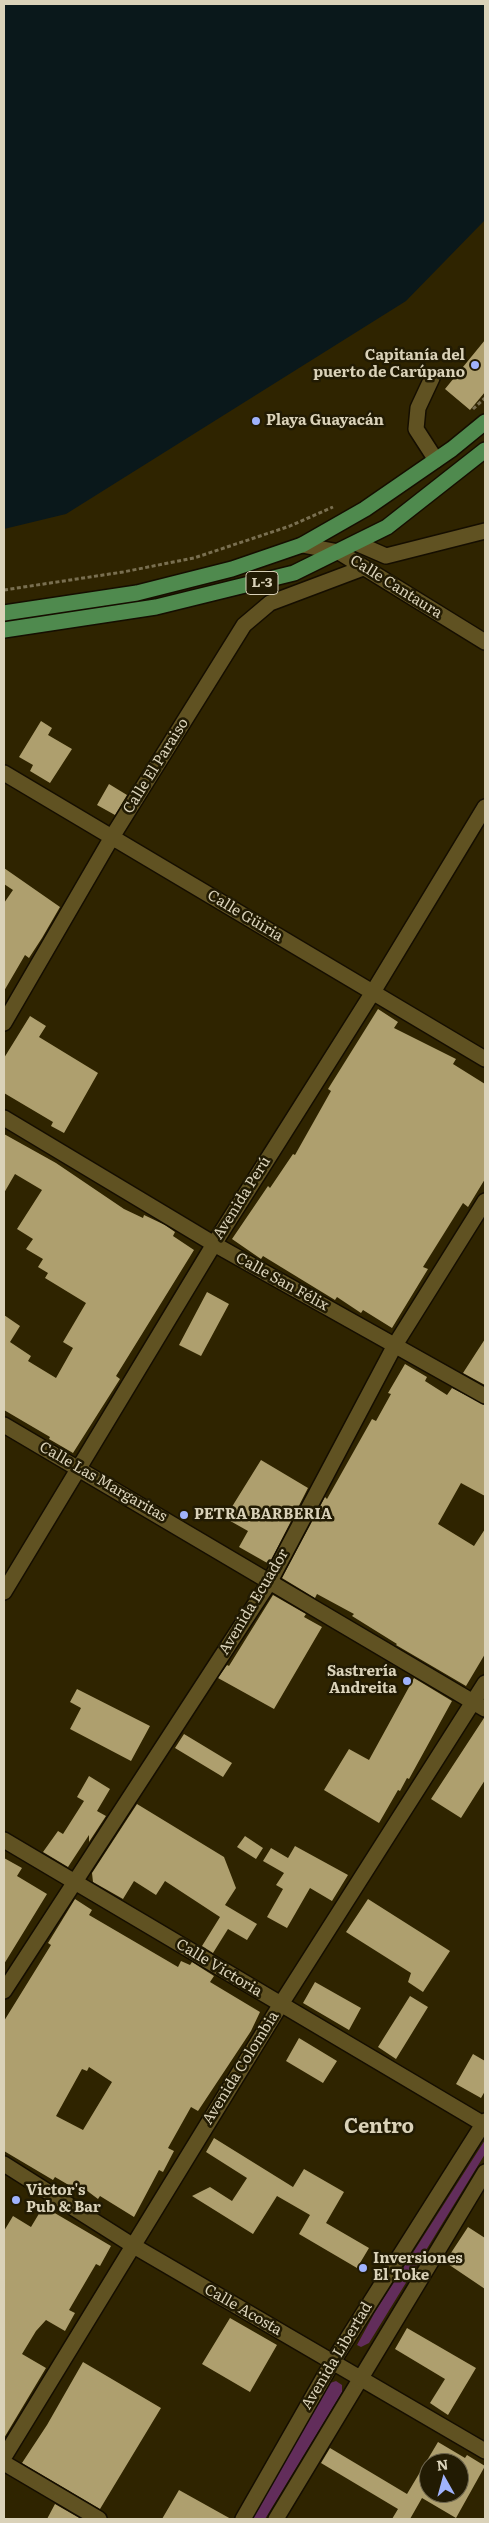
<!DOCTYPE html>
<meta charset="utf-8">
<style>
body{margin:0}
#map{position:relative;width:489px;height:2523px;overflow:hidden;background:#2f2400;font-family:Literata,serif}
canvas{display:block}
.frame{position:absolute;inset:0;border:5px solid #dad2b9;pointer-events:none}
.north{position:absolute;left:419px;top:2453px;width:50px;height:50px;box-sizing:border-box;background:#221b03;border:1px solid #6c644c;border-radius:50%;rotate:353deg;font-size:14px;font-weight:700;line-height:20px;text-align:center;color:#dad2b9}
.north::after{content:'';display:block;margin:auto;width:18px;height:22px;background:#a0b3fd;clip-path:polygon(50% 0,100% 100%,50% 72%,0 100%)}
</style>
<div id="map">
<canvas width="489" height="2523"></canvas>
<div class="frame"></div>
<div class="north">N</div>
</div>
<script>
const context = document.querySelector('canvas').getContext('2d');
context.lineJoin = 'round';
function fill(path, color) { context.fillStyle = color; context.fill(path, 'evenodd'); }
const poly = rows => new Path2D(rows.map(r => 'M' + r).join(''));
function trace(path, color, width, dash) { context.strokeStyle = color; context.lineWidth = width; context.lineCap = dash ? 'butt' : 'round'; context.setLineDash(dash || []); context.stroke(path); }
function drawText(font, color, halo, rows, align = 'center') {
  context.font = font + ' Literata,serif'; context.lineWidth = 5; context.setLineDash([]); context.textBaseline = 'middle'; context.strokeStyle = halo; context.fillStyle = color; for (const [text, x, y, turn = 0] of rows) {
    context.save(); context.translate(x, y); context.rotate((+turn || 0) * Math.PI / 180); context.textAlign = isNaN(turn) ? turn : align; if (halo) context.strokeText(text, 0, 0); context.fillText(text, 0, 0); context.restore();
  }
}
fill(poly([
 [485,2140,485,2154,369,2343,361,2347,357,2345,375,2312],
 [336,2381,342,2385,342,2392,265,2519,250,2519,330,2383]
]), '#622d5b');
fill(poly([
 [4,4,485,4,485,220,406,301,66,514,4,529]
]), '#0a181b');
fill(poly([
 [485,340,485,392,470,410,445,389],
 [41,721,52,728,48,735,72,749,50,783,30,771,33,765,19,757],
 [109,784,127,795,115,815,97,805],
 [4,868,60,907,42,938,29,958,25,955,4,991,4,903,13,890,4,884],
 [378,1009,398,1022,394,1028,456,1059,453,1064,485,1084,485,1179,468,1207,463,1203,423,1267,428,1269,392,1328,363,1310,361,1313,337,1297,335,1300,263,1256,261,1259,232,1239,268,1186,270,1188,293,1154,295,1155,331,1091,328,1089],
 [30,1016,46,1026,39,1037,98,1073,64,1133,51,1126,53,1122,4,1093,4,1058],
 [4,1134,56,1163,124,1209,143,1218,144,1215,165,1225,175,1232,173,1236,194,1250,116,1376,120,1379,73,1453,49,1439,50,1437,4,1410,4,1315,20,1326,10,1342,31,1356,28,1361,56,1378,73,1348,63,1342,86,1303,45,1278,48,1273,38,1267,43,1259,26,1249,33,1239,17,1229,42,1190,15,1174,4,1193],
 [207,1292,229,1304,201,1356,179,1345],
 [485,1339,485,1385,463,1373],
 [405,1364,427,1377,425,1381,447,1395,452,1388,485,1405,485,1496,461,1483,438,1524,474,1546,485,1529,485,1654,466,1686,396,1645,397,1644,352,1616,354,1614,317,1594,315,1598,282,1578,325,1497,327,1499,372,1419,376,1421,391,1394,388,1393],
 [261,1460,308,1488,269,1564,239,1547,248,1531,225,1518],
 [273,1595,306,1614,304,1617,322,1627,274,1709,218,1678,227,1665,229,1666],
 [414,1678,452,1701,409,1779,407,1778,400,1791,398,1790,379,1823,324,1790,349,1749,369,1760],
 [77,1689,150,1726,131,1761,70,1729,81,1708,70,1702],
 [484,1718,485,1780,461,1818,431,1799],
 [184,1734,232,1763,223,1777,175,1748],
 [89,1776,110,1789,97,1811,106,1816,89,1842,89,1835,68,1867,43,1852,58,1831,63,1834,84,1801,77,1797],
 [137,1804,224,1857,236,1888,225,1905,257,1924,247,1940,228,1929,213,1953,202,1946,220,1917,165,1881,156,1895,134,1881,123,1899,93,1882,92,1873],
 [245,1836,263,1848,256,1859,237,1847],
 [295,1846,348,1875,332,1901,310,1888,287,1928,267,1917,283,1889,276,1885,284,1873,263,1861,271,1848,288,1858],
 [4,1858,22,1868,17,1876,47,1894,4,1964],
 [75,1899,92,1910,89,1915,178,1967,181,1961,190,1965,192,1962,214,1976,210,1982,260,2012,251,2031,198,2111,191,2107,168,2148,174,2151,163,2172,159,2170,134,2217,100,2196,98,2199,86,2190,84,2194,55,2177,53,2180,4,2151,4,2021,51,1945,48,1943],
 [89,2067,112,2082,83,2130,56,2116,82,2069,87,2071],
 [368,1899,450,1951,423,1992,408,1982,411,1973,346,1932],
 [315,1982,361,2008,349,2030,303,2003],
 [410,1996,428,2007,396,2059,378,2047],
 [299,2038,337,2061,323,2083,286,2061],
 [473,2054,485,2061,485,2091,481,2098,456,2084],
 [214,2138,293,2187,304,2169,344,2192,326,2223,369,2248,357,2268,299,2234,310,2215,277,2196,253,2234,192,2196,210,2187,232,2201,247,2178,206,2152],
 [40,2212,53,2212,111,2246,100,2266,96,2264,69,2310,75,2313,65,2331,46,2320,36,2331,22,2354,46,2368,4,2438,4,2231,13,2216,31,2227],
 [468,2227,485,2238,485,2289,445,2262],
 [230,2318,277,2345,250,2392,202,2364],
 [407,2328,476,2368,448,2415,430,2403,445,2379,395,2349],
 [83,2362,161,2408,100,2509,22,2463,47,2425],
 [438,2442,465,2458,467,2455,485,2466,456,2518,422,2498,410,2519,392,2519,398,2509,321,2463,330,2448,407,2494],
 [429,2463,459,2463,459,2493,429,2493],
 [179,2490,231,2519,162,2519],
 [55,2504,81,2519,47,2519]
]), '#ae9f6e');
const minor = poly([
 [432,378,418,408,416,429,436,460],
 [356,543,386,556,485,531],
 [302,545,339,552,485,642],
 [4,773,485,1059],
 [4,1023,112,837,244,625,270,603,363,568],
 [4,1118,214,1244,485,1396],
 [4,1425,485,1709],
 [4,1592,214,1244,373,992,485,807],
 [4,1840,485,2125],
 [4,1991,269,1583,395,1345,485,1201],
 [4,2164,132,2245,485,2451],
 [4,2457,281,2004,485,1683],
 [4,2463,99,2519],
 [243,2519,332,2363,485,2121],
 [276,2519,485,2172]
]);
const major = poly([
 [4,613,137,593,232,569,302,545,365,509,452,449,485,422],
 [4,630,156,607,294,573,387,527,485,450]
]);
trace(minor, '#150e00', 18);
trace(major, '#150e00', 18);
trace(poly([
 [473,409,485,398],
 [4,590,123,572,194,558,290,526,333,507]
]), '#796f50', 3, [4, 2.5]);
trace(minor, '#605222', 15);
trace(major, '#4f8a4e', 15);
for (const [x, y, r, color] of [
 [475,365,5,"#a0b3fd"],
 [256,421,5,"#a0b3fd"],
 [184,1515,5,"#a0b3fd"],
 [407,1681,5,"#a0b3fd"],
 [16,2200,5,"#a0b3fd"],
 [363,2268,5,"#a0b3fd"]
]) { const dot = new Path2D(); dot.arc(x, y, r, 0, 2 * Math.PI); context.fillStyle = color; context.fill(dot); trace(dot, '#221b03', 2); }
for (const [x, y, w] of [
 [262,583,32]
]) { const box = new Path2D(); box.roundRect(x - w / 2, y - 11.5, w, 23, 4); context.fillStyle = '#221b03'; context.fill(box); trace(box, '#dad2b9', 1); }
drawText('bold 14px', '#dad2b9', null, [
 ["L-3",262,583]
]);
drawText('bold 15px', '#dad2b9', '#221b03', [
 ["Capitanía del",465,356,"right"],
 ["puerto de Carúpano",465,373,"right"],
 ["Playa Guayacán",266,421],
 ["PETRA BARBERIA",194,1515],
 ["Sastrería",397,1672,"right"],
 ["Andreita",397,1689,"right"],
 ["Victor's",26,2191],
 ["Pub & Bar",26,2208],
 ["Inversiones",373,2259],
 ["El Toke",373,2276]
], 'left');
drawText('15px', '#dad2b9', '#221b03', [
 ["Calle Cantaura",396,587,32],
 ["Calle El Paraiso",156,766,-58],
 ["Calle Güiria",245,916,31],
 ["Avenida Perú",242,1198,-58],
 ["Calle San Félix",282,1282,29],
 ["Calle Las Margaritas",103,1482,30],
 ["Avenida Ecuador",254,1602,-59],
 ["Calle Victoria",219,1968,31],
 ["Avenida Colombia",241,2068,-58],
 ["Calle Acosta",243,2310,30],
 ["Avenida Libertad",337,2356,-59]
]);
drawText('bold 20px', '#dad2b9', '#221b03', [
 ["Centro",379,2127]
]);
</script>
